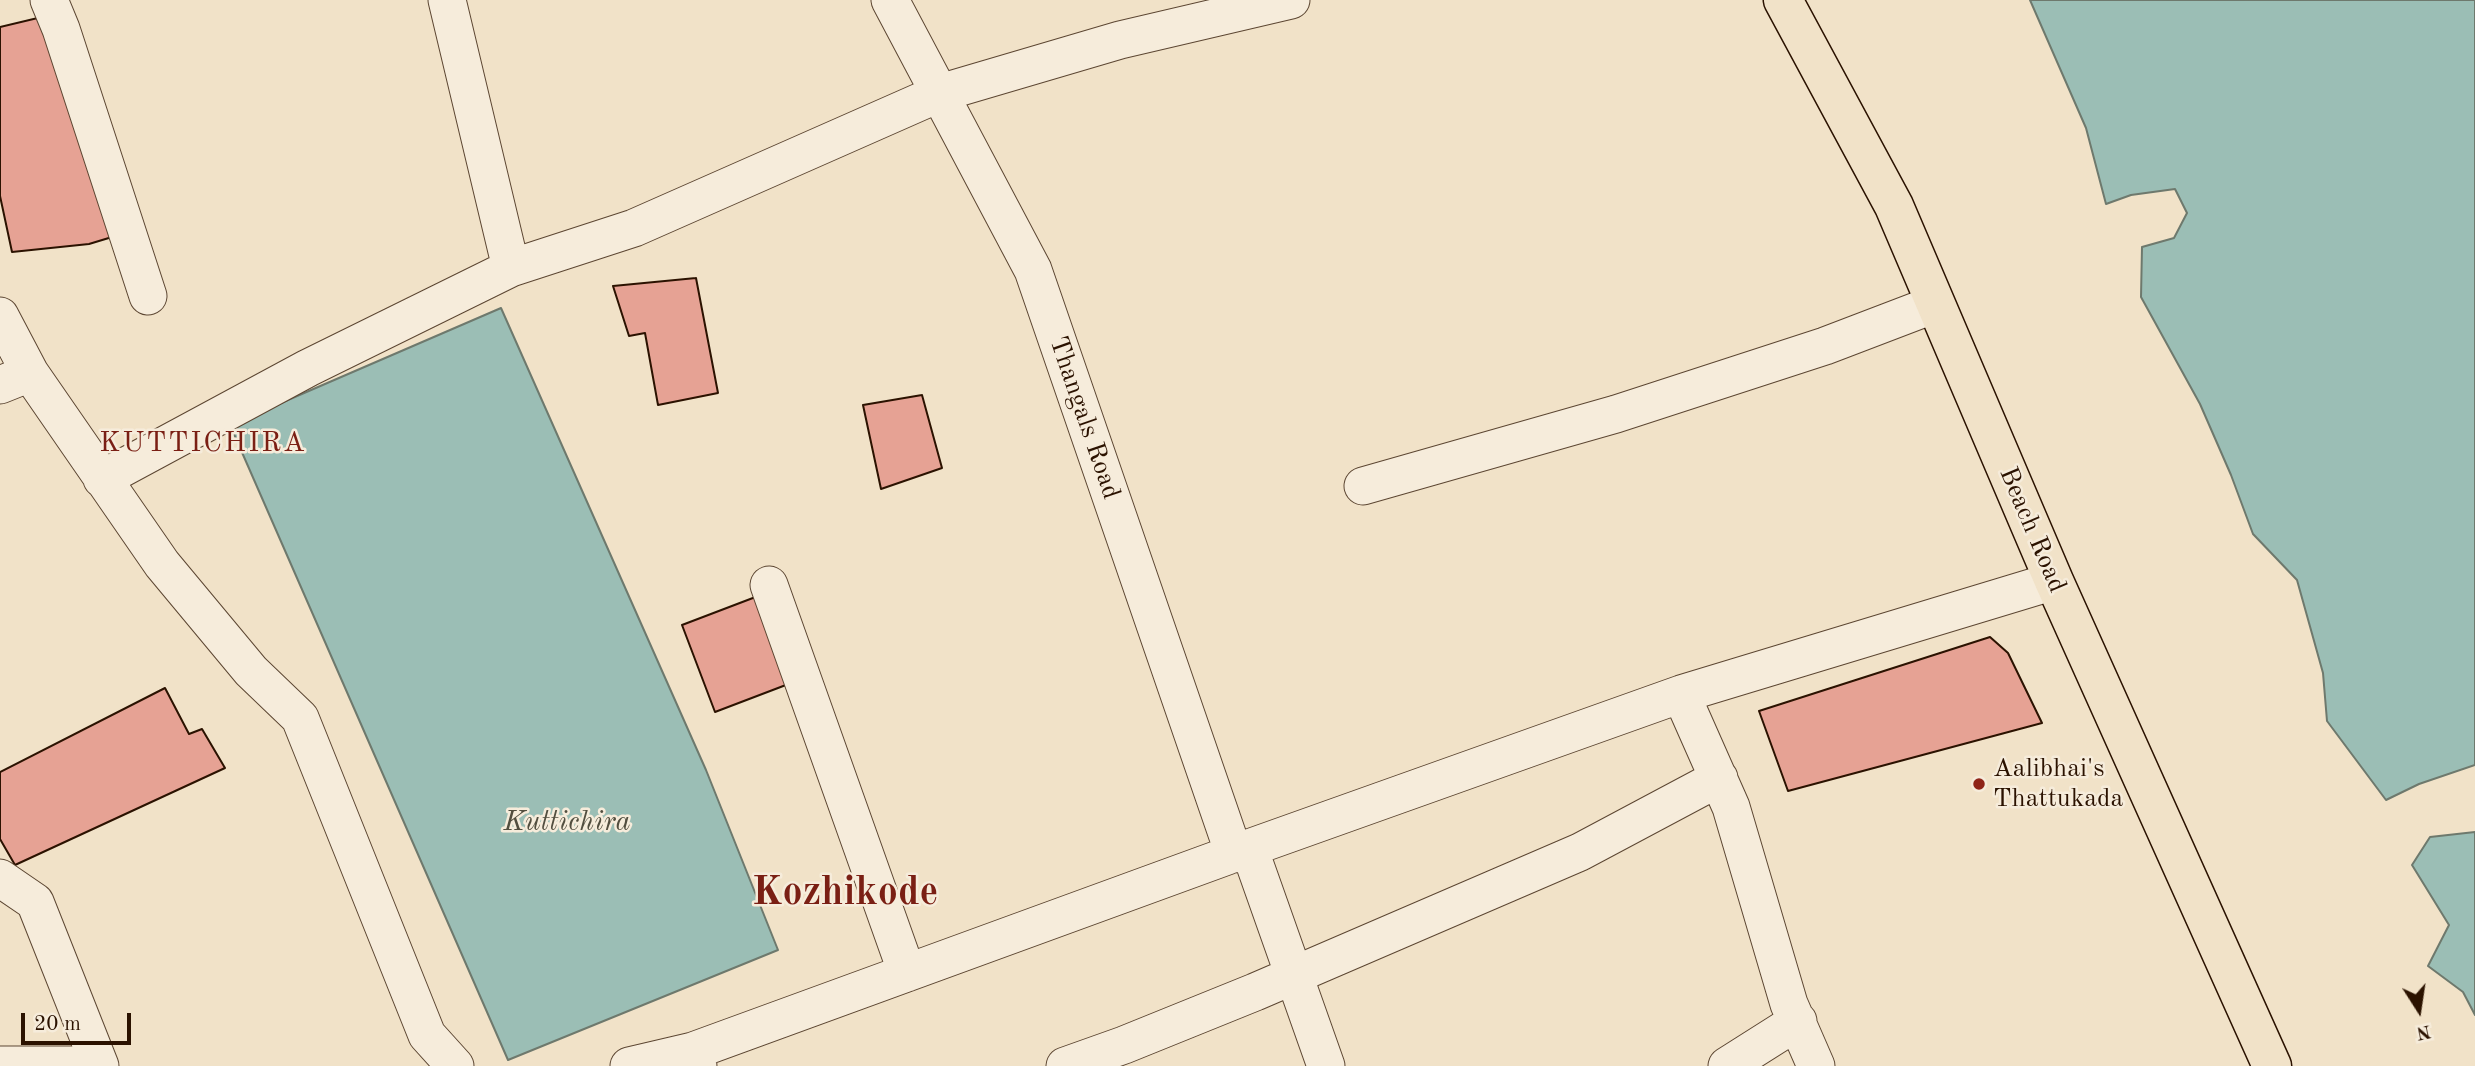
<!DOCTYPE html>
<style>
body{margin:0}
#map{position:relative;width:2475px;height:1066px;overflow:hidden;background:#f1e2c8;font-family:"Old Standard TT",serif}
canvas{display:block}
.north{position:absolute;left:2384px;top:975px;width:70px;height:70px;-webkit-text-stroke:5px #f6ecdb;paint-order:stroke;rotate:168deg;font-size:19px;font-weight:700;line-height:28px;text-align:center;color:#2b1200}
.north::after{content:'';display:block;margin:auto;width:24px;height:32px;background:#2b1200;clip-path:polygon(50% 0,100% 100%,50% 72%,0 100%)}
.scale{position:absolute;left:21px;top:1013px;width:110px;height:32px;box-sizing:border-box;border:4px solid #2b1200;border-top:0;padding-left:9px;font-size:21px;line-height:24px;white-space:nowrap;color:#2b1200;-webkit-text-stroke:5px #f6ecdb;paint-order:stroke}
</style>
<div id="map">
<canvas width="2475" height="1066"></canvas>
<div class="north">N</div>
<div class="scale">20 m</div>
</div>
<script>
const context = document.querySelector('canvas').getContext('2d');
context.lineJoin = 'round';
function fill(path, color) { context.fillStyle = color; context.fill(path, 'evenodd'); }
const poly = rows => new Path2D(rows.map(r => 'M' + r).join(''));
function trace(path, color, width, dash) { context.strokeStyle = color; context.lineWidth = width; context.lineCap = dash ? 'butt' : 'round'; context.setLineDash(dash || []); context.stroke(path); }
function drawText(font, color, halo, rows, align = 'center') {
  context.font = font + ' "Old Standard TT",serif'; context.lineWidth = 5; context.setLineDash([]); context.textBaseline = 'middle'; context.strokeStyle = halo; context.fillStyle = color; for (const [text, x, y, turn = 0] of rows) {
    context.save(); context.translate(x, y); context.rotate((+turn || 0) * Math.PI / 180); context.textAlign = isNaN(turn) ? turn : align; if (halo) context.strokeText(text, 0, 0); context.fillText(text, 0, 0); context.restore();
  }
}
const water = poly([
 [2030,0,2475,0,2475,765,2419,784,2386,800,2327,721,2323,673,2297,580,2253,534,2231,475,2200,404,2141,297,2142,247,2174,238,2187,213,2175,189,2131,195,2106,204,2086,128,2030,0],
 [501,308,706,770,778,950,508,1060,230,425,501,308],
 [2475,832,2475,1015,2463,992,2428,966,2449,925,2412,865,2430,837,2475,832]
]);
fill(water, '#9bbeb5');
trace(water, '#6e796d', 2);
const building = poly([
 [67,11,122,234,89,244,12,252,0,196,0,27,67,11],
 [696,278,718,393,658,405,645,333,629,336,613,286,696,278],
 [922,395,942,468,881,489,863,405,922,395],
 [766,593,799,680,715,712,682,625,766,593],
 [1990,637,2008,653,2042,723,1788,791,1759,711,1990,637],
 [165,688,189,734,202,729,225,768,15,865,0,839,0,772,165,688]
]);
fill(building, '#e6a294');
trace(building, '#2b1200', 2);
const minor = poly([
 [49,0,61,29,148,296],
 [447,0,511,268],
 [890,0,1033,270,1234,854],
 [0,316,30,373,162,564,251,671,300,718,427,1035,455,1066],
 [0,385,30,373],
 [102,479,308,368,511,268,634,228,940,93,1120,40,1291,0],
 [1363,486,1616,414,1825,346,1935,304],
 [769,585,907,973],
 [1681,694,1731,807,1789,1004,1816,1066],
 [1249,848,1326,1066],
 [0,878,35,902,100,1066],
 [0,1065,99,1065],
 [629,1066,693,1051],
 [698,1066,693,1051,1249,848,1681,694,2054,581],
 [1065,1066,1124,1045,1255,992,1580,852,1719,778],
 [1727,1066,1798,1021]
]);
const major = poly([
 [1783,0,1894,206,2054,581,2272,1066]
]);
trace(minor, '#5c4632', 39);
trace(major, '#2b1200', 41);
trace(minor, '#f6ecdb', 37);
trace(major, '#f1e2c8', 38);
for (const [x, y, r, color] of [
 [1979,784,7,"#8f2418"]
]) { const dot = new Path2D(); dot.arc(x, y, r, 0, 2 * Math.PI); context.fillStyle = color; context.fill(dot); trace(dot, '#f6ecdb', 2.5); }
drawText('26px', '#2b1200', '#f6ecdb', [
 ["Thangals Road",1084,418,71],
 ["Beach Road",2032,530,67]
]);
drawText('26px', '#2b1200', '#f6ecdb', [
 ["Aalibhai's",1993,769],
 ["Thattukada",1993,799]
], 'left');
context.letterSpacing = '2px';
drawText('28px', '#7a1f14', '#f6ecdb', [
 ["KUTTICHIRA",203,444]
]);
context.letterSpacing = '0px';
drawText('italic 28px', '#524e3f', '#f6ecdb', [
 ["Kuttichira",567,823]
]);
drawText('bold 40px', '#7a1f14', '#f6ecdb', [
 ["Kozhikode",845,894]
]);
</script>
